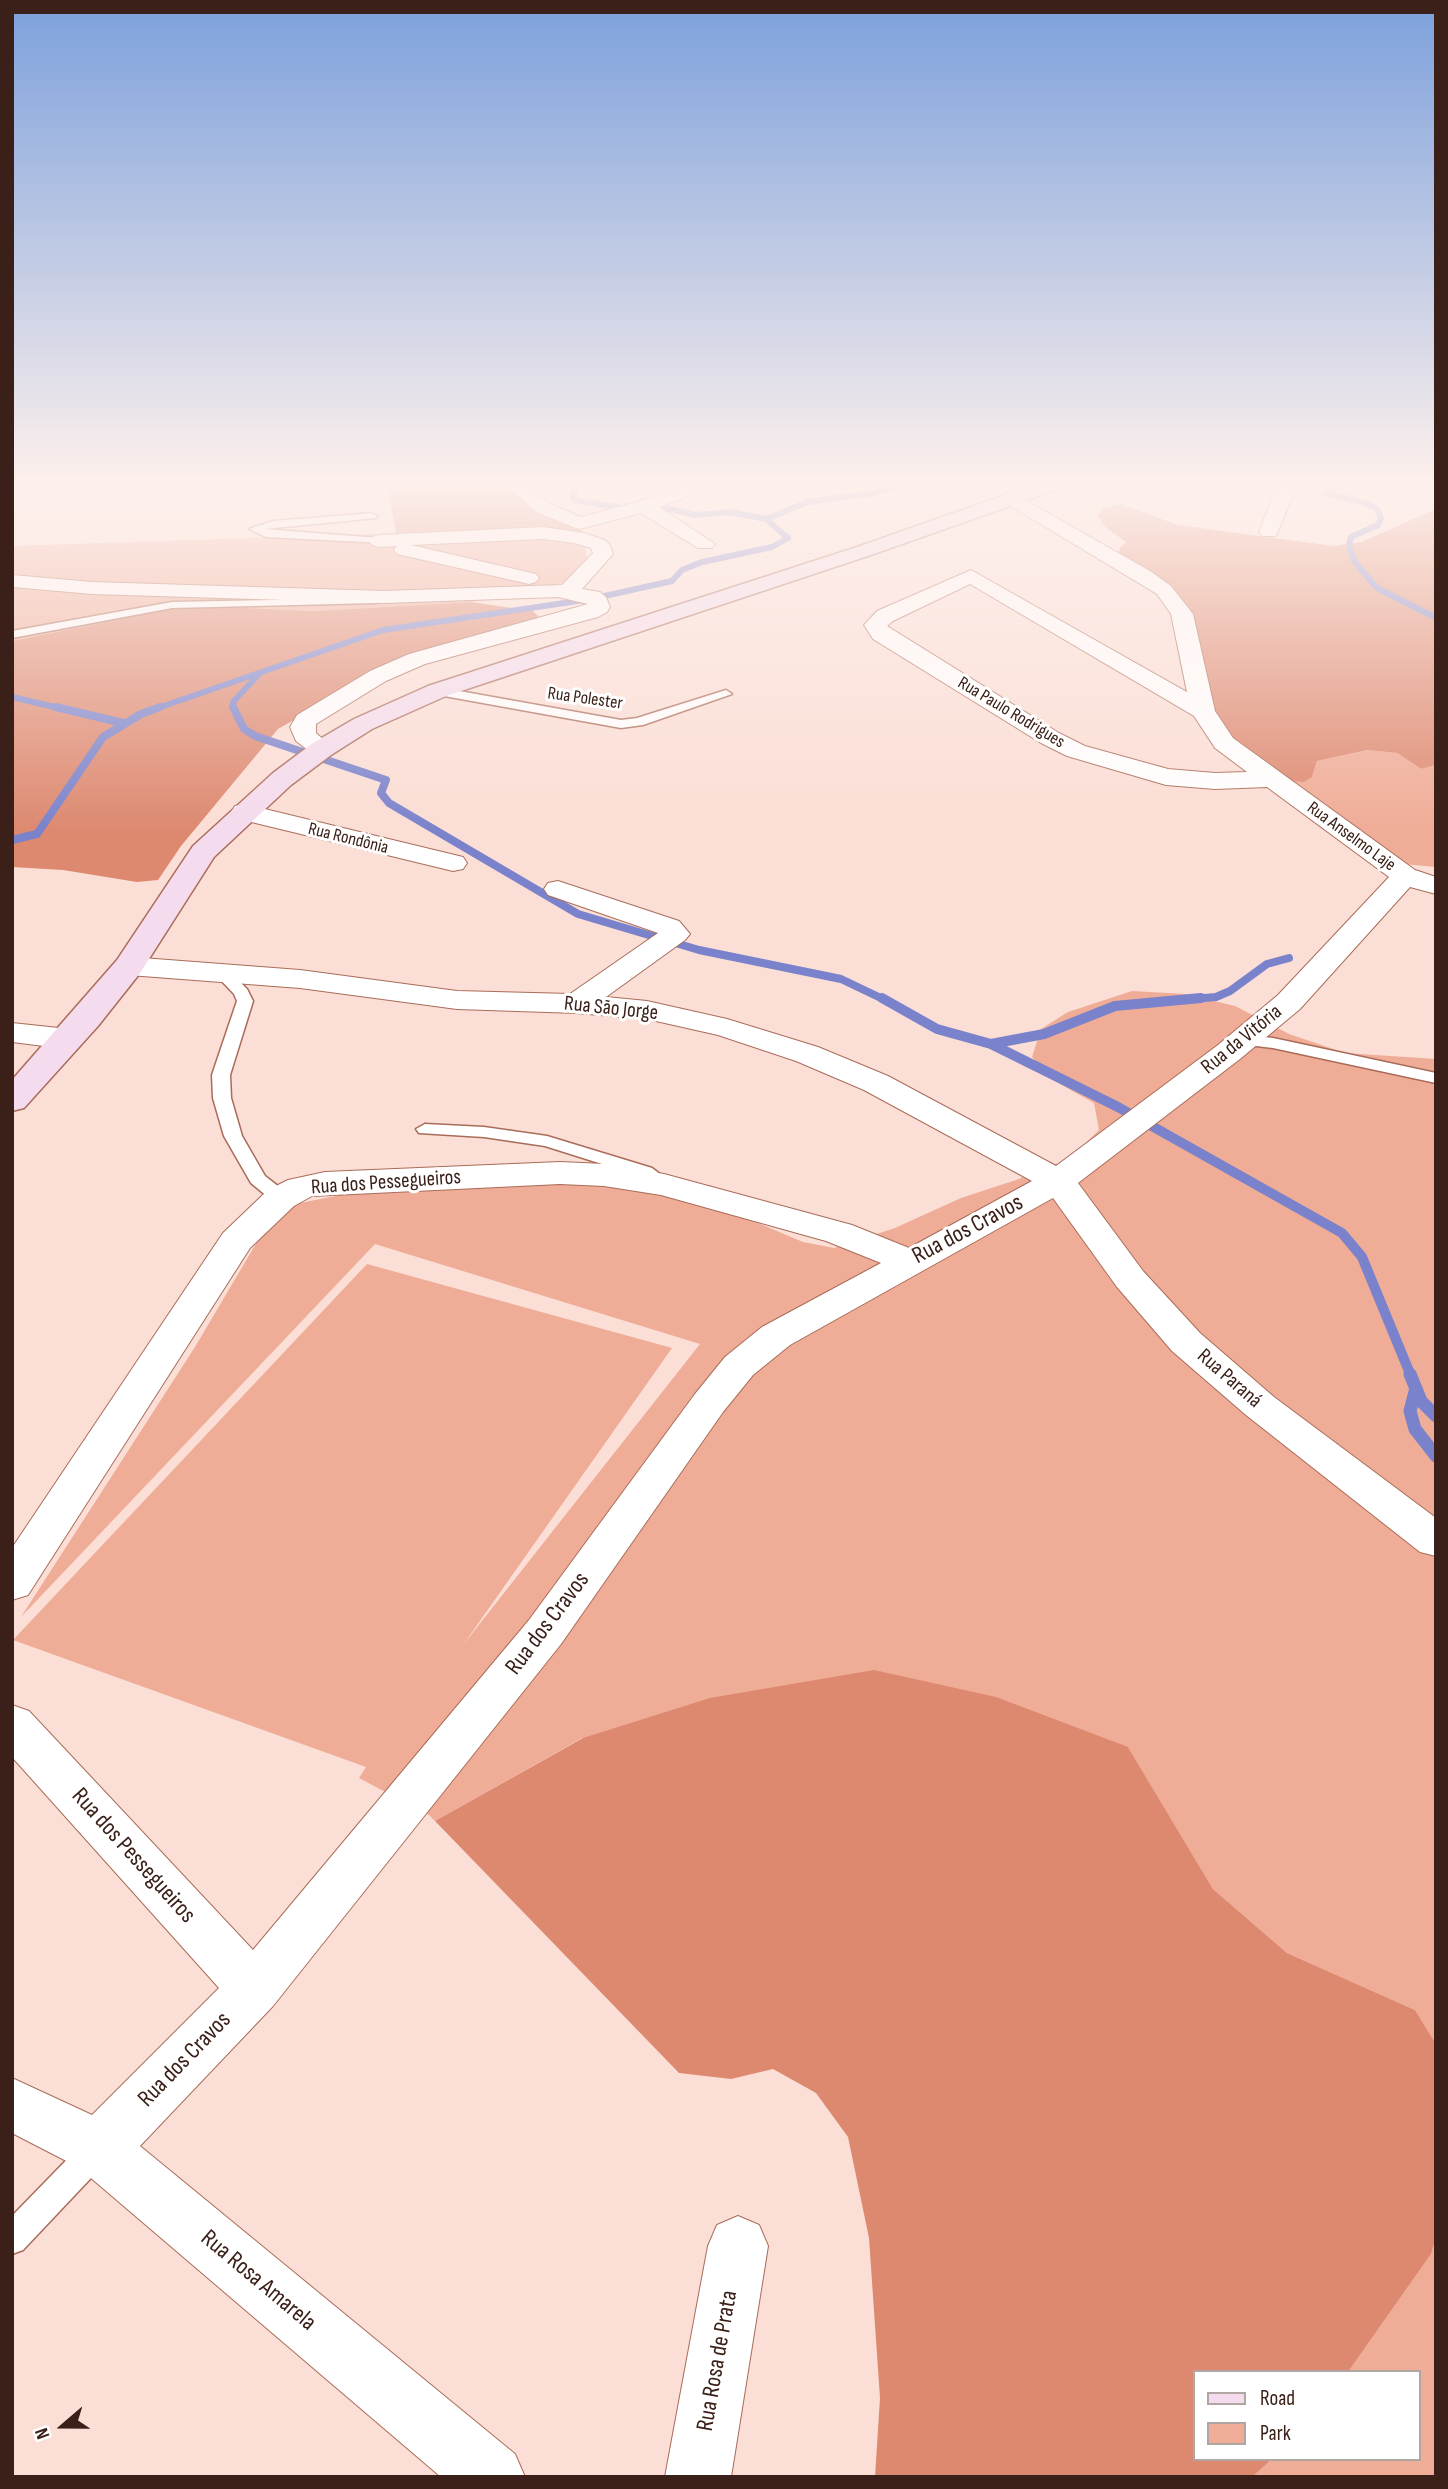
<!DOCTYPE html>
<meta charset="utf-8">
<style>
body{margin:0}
#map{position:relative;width:1448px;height:2489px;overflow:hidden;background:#fbded5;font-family:"Sofia Sans Condensed",sans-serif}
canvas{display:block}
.frame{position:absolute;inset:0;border:14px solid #3a2018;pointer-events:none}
.legend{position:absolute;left:1193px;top:2370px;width:228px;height:91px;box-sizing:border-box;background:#fff;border:2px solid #b0a6a3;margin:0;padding:9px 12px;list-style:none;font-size:21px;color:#3a2018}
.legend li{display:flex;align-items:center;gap:14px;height:35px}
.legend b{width:35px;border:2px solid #b0a6a3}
.north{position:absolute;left:28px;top:2391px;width:70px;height:70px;-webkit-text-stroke:5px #fff;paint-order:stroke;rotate:250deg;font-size:19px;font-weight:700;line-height:28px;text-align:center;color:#3a2018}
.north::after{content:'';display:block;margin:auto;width:24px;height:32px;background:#3a2018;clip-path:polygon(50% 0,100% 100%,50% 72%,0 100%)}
</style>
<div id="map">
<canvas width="1448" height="2489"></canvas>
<div class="frame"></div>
<ul class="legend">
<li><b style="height:9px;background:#f4dbed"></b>Road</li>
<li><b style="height:19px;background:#efac97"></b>Park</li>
</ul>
<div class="north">N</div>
</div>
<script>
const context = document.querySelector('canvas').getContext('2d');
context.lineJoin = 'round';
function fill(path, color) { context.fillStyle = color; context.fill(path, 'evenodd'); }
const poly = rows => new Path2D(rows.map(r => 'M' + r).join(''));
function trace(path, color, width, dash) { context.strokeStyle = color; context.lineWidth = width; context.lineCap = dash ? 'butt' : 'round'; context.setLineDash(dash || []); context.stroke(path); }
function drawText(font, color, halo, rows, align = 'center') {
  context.font = font + ' "Sofia Sans Condensed",sans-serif'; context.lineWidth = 6; context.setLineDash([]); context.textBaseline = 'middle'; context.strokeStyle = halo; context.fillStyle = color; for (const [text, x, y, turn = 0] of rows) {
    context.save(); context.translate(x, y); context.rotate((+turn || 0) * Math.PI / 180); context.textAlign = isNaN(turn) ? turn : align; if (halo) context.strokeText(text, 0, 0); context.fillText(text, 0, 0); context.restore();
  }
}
fill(poly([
 [521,529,579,532,583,530,588,565,568,582,471,602,314,611,202,606,164,610,12,641,12,546],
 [1369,750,1397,753,1421,769,1436,765,1436,867,1404,864,1281,780,1312,777,1317,761],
 [1132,991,1185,994,1235,1006,1289,1034,1345,1053,1436,1059,1436,2044,1415,2010,1287,1953,1213,1889,1128,1747,582,1738,435,1821,429,1815,359,1778,366,1767,13,1640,367,1264,672,1348,463,1645,700,1344,375,1244,21,1617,195,1347,270,1220,295,1204,367,1190,570,1181,634,1185,734,1213,803,1242,834,1248,895,1228,961,1198,1016,1180,1069,1159,1099,1130,1094,1103,1053,1080,1032,1057,1041,1029,1068,1012],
 [1436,2238,1436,2477,1252,2477,1272,2459,1418,2459,1418,2372,1348,2372,1431,2254]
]), '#efac97');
fill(poly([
 [387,483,506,483,583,528,579,532,521,529,396,533],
 [1121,504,1178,525,1333,546,1361,542,1436,509,1436,765,1421,769,1397,753,1368,750,1317,761,1312,777,1304,782,1281,780,1259,764,1222,726,1213,708,1189,612,1179,595,1118,555,1120,548,1126,542,1105,527,1098,516,1103,508],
 [471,602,533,611,541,619,369,676,323,699,306,713,278,729,181,846,158,880,137,882,63,870,12,867,12,641,164,610,202,606,314,611],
 [874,1670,996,1697,1128,1747,1213,1889,1287,1953,1415,2010,1436,2044,1436,2238,1431,2254,1348,2372,1194,2372,1194,2459,1272,2459,1252,2477,875,2477,880,2398,869,2238,848,2137,816,2093,773,2069,731,2079,679,2073,435,1821,583,1738,710,1698]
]), '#dd8970');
trace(poly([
 [576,483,573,498,575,500,627,509],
 [1341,483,1327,493,1368,504,1377,509,1381,518,1378,525,1351,537,1349,545,1354,561,1377,588,1436,618],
 [766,519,808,502,873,493,909,483],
 [12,697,63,709],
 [155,709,383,630,591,599,672,581,682,570,702,562,772,547,788,538,766,519,730,512,696,515,670,509,650,509],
 [234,709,233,702,259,674]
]), '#7a82cb', 6);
trace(poly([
 [56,707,123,723],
 [233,707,244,729,255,736,386,780,381,793,389,803,578,914,699,950,841,979,885,1000],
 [12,840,37,834,103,737,141,714,160,707],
 [1181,1000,1216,997,1230,991,1267,964,1289,958]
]), '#7a82cb', 8);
trace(poly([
 [882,998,937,1029,991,1044,1118,1107,1342,1233,1362,1257,1411,1376],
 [991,1044,1044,1034,1115,1006,1201,998]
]), '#7a82cb', 10);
trace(poly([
 [1410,1374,1421,1401,1436,1416],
 [1416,1388,1410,1411,1415,1429,1436,1456]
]), '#7a82cb', 13);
const lane = poly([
 [372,513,377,516,376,518,264,529,379,538,384,541,383,543,266,537,249,529,273,521,372,513],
 [372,598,378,601,376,603,172,608,12,638,12,631,172,602,372,598],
 [437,687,621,720,637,718,726,690,732,694,643,725,621,728,433,694,433,688,437,687],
 [221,967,227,969,247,989,253,1001,230,1075,231,1098,242,1136,265,1176,288,1194,290,1198,288,1202,274,1202,251,1183,224,1136,213,1098,212,1075,237,1001,234,994,213,972,221,967],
 [1245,1035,1273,1038,1436,1073,1436,1083,1273,1048,1239,1044,1237,1040,1239,1036,1245,1035],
 [425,1124,484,1127,547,1136,652,1168,673,1184,664,1190,657,1188,640,1176,545,1146,484,1137,419,1133,416,1129,425,1124],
 [96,2137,107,2141,111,2151,107,2161,23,2250,12,2254,12,2216,85,2141,96,2137]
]);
const street = poly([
 [504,483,524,483,550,504,581,517,637,502,690,483,716,483,714,487,659,507,715,544,712,548,698,548,641,513,580,529,573,527,536,512,504,483],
 [1287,483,1308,483,1291,499,1276,536,1262,536,1259,532,1273,496,1287,483],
 [1011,492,1150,571,1171,586,1193,614,1215,711,1233,738,1415,870,1436,877,1436,894,1410,887,1300,1009,1240,1059,1078,1183,1143,1271,1200,1333,1274,1397,1436,1518,1436,1556,1420,1552,1246,1415,1172,1351,1117,1287,1053,1198,790,1345,753,1375,723,1412,561,1644,273,2006,140,2146,515,2454,525,2477,441,2477,78,2167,12,2133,12,2078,92,2115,219,1988,12,1757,12,1705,29,1711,253,1950,529,1620,695,1394,725,1357,762,1327,881,1263,826,1241,661,1195,604,1186,560,1184,312,1196,294,1206,250,1248,28,1595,12,1600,12,1548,223,1233,268,1190,288,1180,325,1172,560,1162,604,1164,664,1174,852,1225,909,1248,1032,1181,864,1090,796,1061,718,1035,647,1019,577,1013,457,1009,300,988,129,975,118,972,114,966,118,960,129,957,300,970,457,991,570,994,658,933,548,895,544,889,548,883,558,881,679,921,690,934,685,940,606,997,647,1001,727,1019,818,1047,888,1076,1056,1166,1218,1045,1278,995,1389,877,1267,787,1215,789,1166,785,1067,756,1041,743,873,639,864,625,877,611,971,570,1187,692,1171,614,1157,594,1004,502,1002,498,1004,494,1011,492],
 [970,584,1194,716,1215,748,1247,772,1215,773,1168,769,1085,746,1059,733,887,626,893,621,970,584],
 [543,527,584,533,605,540,610,545,613,554,582,589,600,592,606,597,610,607,607,612,598,617,425,664,386,681,316,724,316,733,334,749,331,754,322,756,313,754,296,741,290,727,297,715,370,671,409,654,588,604,558,597,384,603,92,594,12,587,12,575,92,582,384,591,562,585,593,553,591,548,574,543,543,539,411,545,536,574,539,578,536,582,529,584,397,554,394,550,397,546,379,547,372,545,369,541,372,537,379,535,543,527],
 [244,804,463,857,467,863,463,869,453,871,235,818,231,812,235,806,244,804],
 [12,1023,68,1029,79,1032,84,1039,79,1046,68,1049,12,1042,12,1023],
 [738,2216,759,2225,768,2246,731,2477,665,2477,708,2246,717,2225,738,2216]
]);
const secondary = poly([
 [1039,483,1067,483,1064,487,871,555,446,696,372,729,331,755,291,785,214,857,140,973,98,1026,24,1108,12,1111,12,1080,117,960,193,846,273,773,313,743,354,719,428,686,857,547,1039,483]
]);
trace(lane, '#aa6c59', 3);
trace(street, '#aa6c59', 2);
trace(secondary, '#aa6c59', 3);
fill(lane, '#fff');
fill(street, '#fff');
fill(secondary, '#f4dbed');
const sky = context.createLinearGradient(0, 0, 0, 831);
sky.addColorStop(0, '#7ca0dc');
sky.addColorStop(0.58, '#fdf0ec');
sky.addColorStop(1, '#fdf0ec00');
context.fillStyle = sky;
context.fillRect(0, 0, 1448, 831);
drawText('18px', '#3a2018', '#fff', [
 ["Rua Polester",585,699,8],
 ["Rua Paulo Rodrigues",1011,713,31],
 ["Rua Anselmo Laje",1351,837,36],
 ["Rua Rondônia",348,839,14]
]);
drawText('21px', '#3a2018', '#fff', [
 ["Rua São Jorge",611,1009,6],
 ["Rua da Vitória",1242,1040,-39],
 ["Rua dos Pessegueiros",386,1183,-4],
 ["Rua Paraná",1229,1379,41]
]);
drawText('24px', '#3a2018', '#fff', [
 ["Rua dos Cravos",968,1230,-28],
 ["Rua dos Cravos",548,1624,-53],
 ["Rua dos Pessegueiros",133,1856,48],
 ["Rua dos Cravos",185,2060,-46],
 ["Rua Rosa Amarela",258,2281,40],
 ["Rua Rosa de Prata",718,2361,-80]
]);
</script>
